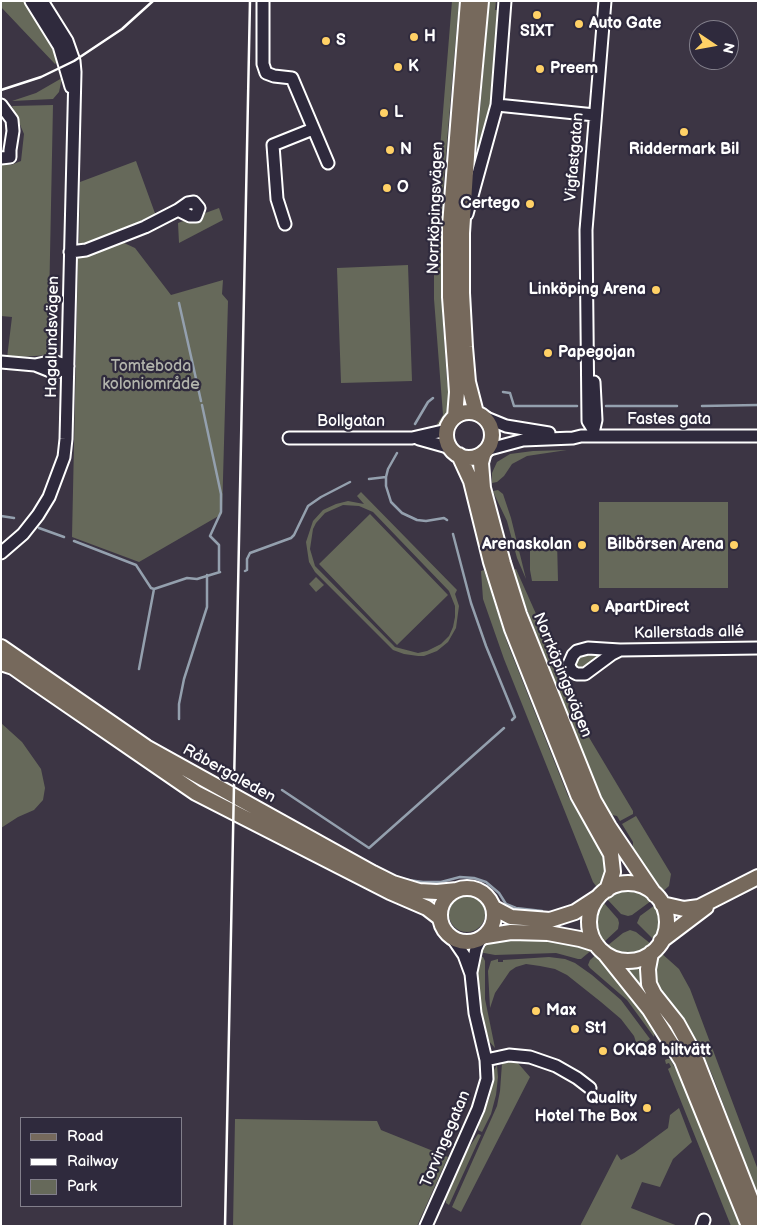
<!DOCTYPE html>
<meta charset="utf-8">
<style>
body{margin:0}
#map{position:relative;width:759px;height:1227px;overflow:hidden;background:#3c3544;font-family:"Balsamiq Sans",sans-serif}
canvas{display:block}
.frame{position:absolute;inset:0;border:2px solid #fff;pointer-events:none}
.legend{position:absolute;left:20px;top:1117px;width:162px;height:90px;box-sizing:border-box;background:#2f2a3d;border:1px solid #827f8b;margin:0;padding:6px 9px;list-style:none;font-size:15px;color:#fff}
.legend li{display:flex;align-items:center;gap:10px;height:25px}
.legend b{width:25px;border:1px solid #827f8b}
.north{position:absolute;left:689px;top:20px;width:50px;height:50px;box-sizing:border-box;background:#2f2a3d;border:1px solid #827f8b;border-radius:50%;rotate:102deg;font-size:14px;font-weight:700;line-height:20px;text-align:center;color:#fff}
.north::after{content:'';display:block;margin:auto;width:18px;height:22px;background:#ffd166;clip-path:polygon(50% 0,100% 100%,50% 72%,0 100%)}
</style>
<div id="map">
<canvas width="759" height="1227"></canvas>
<div class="frame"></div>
<ul class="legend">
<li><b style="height:6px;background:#76695c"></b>Road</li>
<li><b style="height:6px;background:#fff"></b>Railway</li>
<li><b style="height:14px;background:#66695a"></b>Park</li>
</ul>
<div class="north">N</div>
</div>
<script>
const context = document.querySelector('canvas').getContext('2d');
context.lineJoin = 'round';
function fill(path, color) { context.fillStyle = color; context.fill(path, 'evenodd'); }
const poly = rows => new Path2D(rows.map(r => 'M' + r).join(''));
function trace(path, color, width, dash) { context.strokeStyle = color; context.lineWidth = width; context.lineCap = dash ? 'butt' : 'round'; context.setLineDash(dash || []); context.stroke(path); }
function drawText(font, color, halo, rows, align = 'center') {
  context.font = font + ' "Balsamiq Sans",sans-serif'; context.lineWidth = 4.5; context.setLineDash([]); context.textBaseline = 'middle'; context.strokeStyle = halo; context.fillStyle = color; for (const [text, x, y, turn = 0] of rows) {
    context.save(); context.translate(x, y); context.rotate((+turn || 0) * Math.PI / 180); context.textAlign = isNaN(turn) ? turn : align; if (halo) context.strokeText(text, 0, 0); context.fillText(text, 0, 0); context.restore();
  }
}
fill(poly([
 [1,1,25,1,56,50,59,60,55,64,1,7],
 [452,1,459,1,444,177,441,242,442,309,447,381,451,400,448,414,443,424,436,429,437,424,443,415,434,299,434,223],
 [489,1,496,1,495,10,501,10,493,100,476,159],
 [62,78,59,92,53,99,12,101,36,93],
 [53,105,48,355,7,358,12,317,1,316,1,162,11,165,21,161,24,134,12,106],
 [136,161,156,216,86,245,79,246,80,182],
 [219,208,223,220,179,243,178,223],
 [122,242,135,248,171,295,223,280,222,294,228,301,222,514,139,562,72,537,78,258],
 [408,265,412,381,341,383,337,268],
 [567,450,527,456,512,464,504,476,497,482,492,483,492,473,497,462,510,454,533,451],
 [498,490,503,494,511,518,526,579,517,558,507,521,495,496,493,491],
 [361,492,457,590,455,594,459,606,456,628,448,642,437,651,424,656,418,656,404,654,393,650,315,572,309,562,306,542,313,521,323,510,336,504,348,501,364,504,357,496],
 [343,505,359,506,373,512,449,591,455,606,455,617,453,627,449,636,441,644,427,651,418,653,395,647,315,566,310,549,313,529,316,523,325,513],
 [599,502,728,502,728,588,599,588],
 [370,514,448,595,397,645,319,564],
 [530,540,557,540,558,581,532,581,530,570],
 [516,569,549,643,569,699,581,724,633,811,633,814,620,821,617,816,612,815,608,810,601,796,532,624,513,570],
 [484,570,507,642,568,796,606,858,608,866,602,886,599,890,593,882,504,659,483,599,481,571],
 [316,577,324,585,316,592,309,584],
 [613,650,583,670,575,668,574,660,578,655],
 [1,723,22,742,41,769,45,788,43,800,34,810,18,817,1,828],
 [636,816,671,874,669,886,660,894,640,863,633,849,633,842,622,824],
 [627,891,643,894,651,901,632,915,628,916,621,914,607,899,616,893],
 '449 914a18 18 0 1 1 36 0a18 18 0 1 1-36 0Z',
 [604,903,618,919,619,923,618,929,604,942,598,933,597,922,598,912],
 [655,905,659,915,660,925,654,940,637,923,640,916],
 [630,930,636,932,651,944,637,952,627,954,616,951,607,946,623,933],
 [510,937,564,940,593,949,581,959,578,959,556,953,495,955,479,952,485,944,489,942],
 [660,952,679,969,690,989,758,1170,758,1196,713,1077,701,1049,679,1015,657,986,653,974,656,958],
 [598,953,639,1004,652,1023,655,1032,654,1037,627,1000,590,968,588,965,590,960],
 [478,956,483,957,485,961,485,999,495,1048,489,1041,482,1015,478,990],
 [549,957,565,959,575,963,592,975,621,1000,650,1039,638,1048,634,1036,621,1019,601,1002,567,975,555,969,540,966,526,964,516,967,510,971,495,993,490,1008,488,971,491,961,498,959,498,962,503,962,503,960],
 [642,963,646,992,644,993,623,966],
 [667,1059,670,1059,684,1084,741,1226,731,1226,668,1069,671,1067,669,1063,666,1064,665,1060],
 [509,1060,517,1062,530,1077,461,1212,452,1207,497,1106,500,1091,502,1063],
 [497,1065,498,1077,496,1095,491,1114,482,1132,478,1130,479,1123,490,1097,494,1070],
 [679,1108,692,1142,673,1159,660,1187,642,1182,631,1208,678,1226,580,1226,617,1154,621,1160,634,1153,668,1128,670,1115],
 [235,1119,377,1121,381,1130,448,1157,417,1226,233,1226],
 [478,1134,481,1135,449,1205,446,1203,446,1198,468,1149]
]), '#66695a');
trace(poly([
 [179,303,201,401],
 [503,392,510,393,514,406,577,406],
 [202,405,221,494,221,512,210,536,219,545,219,572],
 [606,406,677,406],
 [702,406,758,405],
 [415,424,428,402,433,398],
 [386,477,386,486,391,502,402,513,417,520,426,521,444,518,447,520],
 [369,479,386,477,388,469,397,453],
 [1,516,14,518],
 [39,528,64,537],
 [453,534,471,603,486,646,515,717,512,720],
 [74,541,136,565,151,588,154,589,187,578,197,579,220,572],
 [245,571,247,570,247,559,250,553,291,538,294,535,308,506,321,497,350,482],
 [139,669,154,589],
 [179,719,179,704,184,679,207,607,207,575],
 [282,790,369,848,504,728],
 [364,860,387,872],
 [401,879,423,882,441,882,460,877,474,878,486,882,499,893,506,904,516,908,542,911]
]), '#94a0ae', 2.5);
const minor = poly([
 [31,1,59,46,71,87],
 [263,1,263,64,266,73,274,76,292,78,328,163],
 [1,105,12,120,13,131,10,150,10,157,1,158],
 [497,105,595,115],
 [467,214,497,105,505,1],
 [285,224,277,199,273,145,313,129],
 [70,252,86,250,145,227,178,210,190,216,196,216,199,208,194,202,188,203,178,210],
 [1,362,35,365,50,371,59,371,68,366],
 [35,365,53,361,68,366],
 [484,417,506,426,549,433],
 [593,429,588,421,586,230,605,1],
 [593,433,596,420,594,382],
 [289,438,412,438,447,430],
 [419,439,451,448],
 [486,450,523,440,573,438,581,436,758,436],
 [1,553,23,534,38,515,49,497,64,457,66,439,75,72,74,61,67,41,42,1],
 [620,650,612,654,585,674,577,674,573,672,570,668,569,664,573,655,577,651,588,648,620,650,758,648],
 [471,972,476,948,480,940],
 [486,1060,509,1055,530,1057,556,1066,577,1078,590,1088],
 [426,1226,478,1109,487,1079,486,1060,475,1013,471,974,464,955,453,939],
 [702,1226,704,1220]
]);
const major = poly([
 '446 435a23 23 0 1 1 46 0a23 23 0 1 1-46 0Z',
 [476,413,468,382,465,347,462,293,462,233,468,141,481,1],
 [455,417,457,392,450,297,450,225,468,1],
 [484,452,481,463,483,488,503,563,519,614,594,801,609,827,655,895],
 [459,455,471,481,491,562,512,629,578,795,611,854,613,872,607,890],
 [1,647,146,747,373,873,393,883,419,891,437,892,457,890],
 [1,663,13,667,30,679,196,793,390,892,427,908,440,918],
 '589 922a39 39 0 1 1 78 0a39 39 0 1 1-78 0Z',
 '440 915a27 27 0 1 1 54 0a27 27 0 1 1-54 0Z',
 [662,904,684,909,699,907,758,877],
 [494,908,511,917,550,920,575,912,598,897],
 [486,936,511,932,548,933,580,939,596,944],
 [661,941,706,907],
 [651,953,648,969,649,984,654,994,677,1023,693,1052,758,1218],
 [606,955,650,1010,682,1061,749,1226]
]);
trace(minor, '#fff', 15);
trace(major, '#fff', 18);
trace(minor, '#2f2a3d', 11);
trace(major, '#76695c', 14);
trace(poly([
 [1,90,41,77,74,61,122,29,153,1],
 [225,1226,250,1]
]), '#fff', 2.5);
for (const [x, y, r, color] of [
 [537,15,5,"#ffd166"],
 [579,24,5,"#ffd166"],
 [414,37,5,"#ffd166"],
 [326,41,5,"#ffd166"],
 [398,67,5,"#ffd166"],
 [540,69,5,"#ffd166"],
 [384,113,5,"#ffd166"],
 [684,132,5,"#ffd166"],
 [390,150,5,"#ffd166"],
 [387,188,5,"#ffd166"],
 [530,204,5,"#ffd166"],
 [656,290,5,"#ffd166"],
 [548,353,5,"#ffd166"],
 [582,545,5,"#ffd166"],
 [734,545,5,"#ffd166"],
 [595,608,5,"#ffd166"],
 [536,1011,5,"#ffd166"],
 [575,1029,5,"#ffd166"],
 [603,1051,5,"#ffd166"],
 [647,1108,5,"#ffd166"]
]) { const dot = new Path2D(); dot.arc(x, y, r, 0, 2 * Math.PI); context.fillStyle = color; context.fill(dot); trace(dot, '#2f2a3d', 2); }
drawText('bold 16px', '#fff', '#2f2a3d', [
 ["Auto Gate",589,24],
 ["SIXT",537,32,"center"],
 ["H",424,37],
 ["S",336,41],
 ["K",408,67],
 ["Preem",550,69],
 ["L",394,113],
 ["N",400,150],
 ["Riddermark Bil",684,150,"center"],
 ["O",397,188],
 ["Certego",520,204,"right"],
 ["Linköping Arena",646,290,"right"],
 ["Papegojan",558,353],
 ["Arenaskolan",572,545,"right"],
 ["Bilbörsen Arena",724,545,"right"],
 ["ApartDirect",605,608],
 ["Max",546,1011],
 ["St1",585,1029],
 ["OKQ8 biltvätt",613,1051],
 ["Quality",637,1099,"right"],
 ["Hotel The Box",637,1117,"right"]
], 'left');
drawText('16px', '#fff', '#2f2a3d', [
 ["Vigfastgatan",575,157,-85],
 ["Norrköpingsvägen",436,208,-88],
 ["Hagalundsvägen",53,337,-89],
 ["Fastes gata",669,420],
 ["Bollgatan",351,422],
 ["Kallerstads allé",689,633,-1],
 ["Norrköpingsvägen",562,675,68],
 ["Råbergaleden",229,774,29],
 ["Torvingegatan",446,1139,-67]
]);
drawText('16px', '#b2b4ac', '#2f2a3d', [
 ["Tomteboda",151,367],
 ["koloniområde",151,385]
]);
</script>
